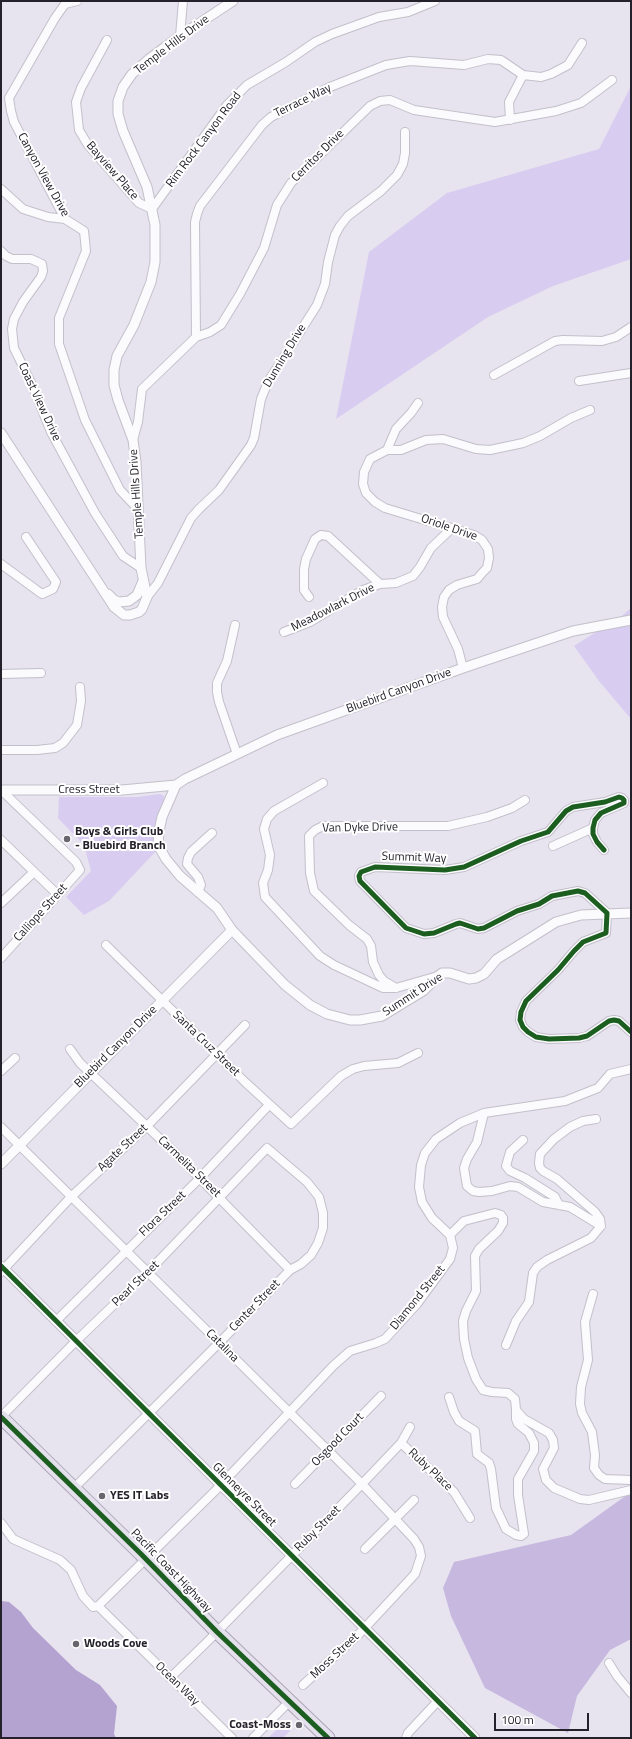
<!DOCTYPE html>
<style>
body{margin:0}
#map{position:relative;width:632px;height:1739px;overflow:hidden;background:#e7e3ef;font-family:"Titillium Web",sans-serif}
canvas{display:block}
.frame{position:absolute;inset:0;border:2px solid #24212a;pointer-events:none}
.scale{position:absolute;left:494px;top:1713px;width:95px;height:18px;box-sizing:border-box;border:2px solid #24212a;border-top:0;padding-left:5px;font-size:12px;line-height:14px;white-space:nowrap;color:#24212a;-webkit-text-stroke:3px #fff;paint-order:stroke}
</style>
<div id="map">
<canvas width="632" height="1739"></canvas>
<div class="frame"></div>
<div class="scale">100 m</div>
</div>
<script>
const context = document.querySelector('canvas').getContext('2d');
context.lineJoin = 'round';
function fill(path, color) { context.fillStyle = color; context.fill(path, 'evenodd'); }
const poly = rows => new Path2D(rows.map(r => 'M' + r).join(''));
function trace(path, color, width, dash) { context.strokeStyle = color; context.lineWidth = width; context.lineCap = dash ? 'butt' : 'round'; context.setLineDash(dash || []); context.stroke(path); }
function drawText(font, color, halo, rows, align = 'center') {
  context.font = font + ' "Titillium Web",sans-serif'; context.lineWidth = 4; context.setLineDash([]); context.textBaseline = 'middle'; context.strokeStyle = halo; context.fillStyle = color; for (const [text, x, y, turn = 0] of rows) {
    context.save(); context.translate(x, y); context.rotate((+turn || 0) * Math.PI / 180); context.textAlign = isNaN(turn) ? turn : align; if (halo) context.strokeText(text, 0, 0); context.fillText(text, 0, 0); context.restore();
  }
}
fill(poly([
 [631,86,631,259,553,286,488,317,336,419,369,252,447,193,599,149],
 [631,608,631,719,599,681,574,646,623,615],
 [160,794,164,796,165,802,157,850,109,901,84,915,66,897,91,871,84,845,58,818,59,797,137,797],
 [283,1723,291,1730,283,1738,268,1738]
]), '#d9ccf1');
fill(poly([
 [631,1492,631,1639,610,1650,577,1696,568,1733,485,1688,451,1616,443,1588,454,1562,571,1535]
]), '#c6b8df');
fill(poly([
 [1,1601,9,1602,21,1612,33,1628,76,1670,100,1685,117,1706,114,1734,116,1738,1,1738]
]), '#b4a3d1');
const minor = poly([
 [77,1,65,4,55,18,9,98,11,111,14,122,65,219,84,231,86,251,59,318,59,344,85,420,120,490,138,509],
 [180,36,183,1],
 [107,40,81,88,76,102,79,130,88,145,139,203,152,209,227,105,247,85,286,62,315,42,332,34,379,17,408,12,435,1],
 [523,75,541,77,551,74,568,65,582,43],
 [510,120,509,102,523,75],
 [1,189,23,209,48,217,65,219],
 [1,251,6,256,12,259,31,259,42,264,43,271,41,277,23,302,14,319,12,329,14,348,32,385,51,432,95,513,123,556,141,568],
 [196,337,195,222,197,214,200,206,262,125,271,117,330,87,386,65,410,61,464,65,488,59,501,60,523,75],
 [494,375,555,341,563,340,602,341,616,337,631,327],
 [579,381,631,373],
 [133,440,138,422,142,389,196,337,210,332,221,325,240,294,264,248,277,205,291,183,370,106,380,101,390,100,414,110,495,122,556,111,581,103,612,80],
 [387,450,396,429,411,413,418,403],
 [1,564,42,594,53,589,56,582,26,537],
 [147,597,158,583,191,518,199,509,219,490,251,445,254,438,261,399,268,382,317,305,325,284,328,262,335,235,340,226,348,216,381,191,397,175,403,164,405,153,405,132],
 [309,597,304,590,304,569,306,559,315,539,321,535,328,536,380,584],
 [235,625,227,661,217,683,217,692,219,702,237,754],
 [284,632,310,622,363,590,380,584,396,583,413,576,420,567,431,548,452,528],
 [463,668,458,649,443,617,442,607,444,597,449,590,457,585,477,579,482,573,487,568,489,558,488,549,482,540,474,535,385,508,375,502,366,493,363,484,364,472,370,459,387,450,401,450,426,440,443,439,476,449,490,450,523,443,540,436,571,418,590,410],
 [1,674,41,673],
 [1,750,37,750,55,748,63,743,77,725,81,701,80,687],
 [323,783,274,811,267,819,264,829,270,855,268,870,263,883,265,897,320,956,334,965,383,988,396,988,438,976],
 [1,790,76,862,80,870,1,958],
 [1,840,57,894],
 [553,846,593,828],
 [604,850,597,842,593,834,593,828,595,820,601,813,624,803,624,800,622,798,619,797,605,802,573,807,566,811,548,832,521,841,464,867,445,870,375,867,361,872,359,876,360,881,406,928,424,934,434,933,456,924,460,923,478,929,484,928,517,911,539,904,552,896,578,891,585,893,607,913,606,933,583,942,574,951,558,970,526,1001,521,1012,520,1020,523,1027,528,1032,536,1037,549,1039,579,1038,587,1036,609,1021,614,1020,619,1021,631,1032],
 [198,892,201,885,198,877,187,864,188,858,191,852,212,833],
 [1,903,34,872],
 [106,945,245,1082,291,1124,341,1076,353,1069,364,1066,398,1063,418,1053],
 [396,988,384,981,379,975,373,962,371,946,367,939,349,925,314,891,310,873,309,836,315,830,323,826,448,826,487,817,512,808,525,800],
 [70,1049,80,1063,174,1152,290,1270],
 [1,1071,15,1058],
 [484,1113,477,1142,467,1159,464,1168,467,1186,473,1191,479,1192,492,1191,510,1186,518,1187,543,1202,570,1207,601,1226],
 [596,1119,583,1121,570,1127,554,1139,540,1154,539,1163,540,1168,543,1171,557,1179,595,1212,600,1219,601,1226],
 [1,1127,362,1484,414,1539,419,1547,421,1556,415,1574,360,1633,303,1685],
 [523,1140,510,1152,506,1166,510,1171,525,1178,555,1197,559,1205],
 [450,1235,464,1221,495,1213,501,1215,503,1218,503,1223,498,1231,479,1249,475,1256,476,1291,466,1311,463,1321,464,1339,468,1358,476,1379,483,1390,492,1392,508,1393,515,1399,516,1410,524,1419,549,1433,553,1440,554,1448,543,1469,546,1480,554,1488,580,1499,589,1500,631,1490],
 [1,1272,71,1197,147,1126,245,1025],
 [593,1294,585,1322,588,1360,581,1387,580,1404,582,1413,592,1432,595,1455,594,1468,599,1475,605,1479,631,1480],
 [56,1321,200,1178,269,1105],
 [506,1345,516,1321,529,1302,533,1273,537,1267,547,1260,591,1238,601,1226],
 [449,1397,454,1412,459,1421,475,1431,477,1454,489,1463,491,1469,496,1508,506,1529,516,1535,521,1536,524,1534,518,1495,518,1479,534,1451,534,1443,529,1433,518,1424,516,1419,516,1410],
 [1,1417,76,1341,148,1272,267,1148,307,1182,319,1197,323,1213,323,1228,318,1243,311,1255,301,1264,290,1270,223,1339,74,1488],
 [401,1443,454,1492,470,1518],
 [295,1484,381,1396],
 [1,1523,13,1539,60,1560,71,1570,83,1596,93,1607,98,1606],
 [365,1549,414,1500],
 [98,1606,216,1490,333,1366,350,1351,376,1343,385,1339,417,1304,450,1259,453,1248,450,1235,432,1218,422,1202,419,1187,421,1165,425,1153,436,1139,460,1123,484,1113,565,1101,598,1088,610,1074,631,1069],
 [98,1606,232,1738],
 [609,1663,617,1676,631,1693],
 [170,1678,208,1641,362,1484,401,1443,410,1427],
 [253,1738,290,1701],
 [406,1738,408,1733,437,1702]
]);
const tertiary = poly([
 [1,433,114,607,124,615,130,615,139,612,142,609,147,597,141,568,136,462,133,440,118,400,114,385,114,370,117,356,134,325,151,282,155,262,155,225,147,187,123,131,118,114,118,101,123,87,132,74,149,59,180,36,233,1],
 [108,594,114,600,119,602,129,601,137,595,143,581],
 [631,620,573,631,463,668,277,735,185,779,176,785,162,817,159,831,158,845,166,859,180,876,217,908,232,930,285,985,310,1005,327,1014,350,1020,360,1020,382,1016,423,991,438,976,442,973,450,973,469,979,476,978,484,974,497,959,556,922,581,915,631,913],
 [1,790,122,790,176,785],
 [1,1164,232,930],
 [1,1266,475,1738]
]);
const trunk = poly([
 [1,1417,141,1554,217,1632,328,1738]
]);
trace(minor, '#c3c0ca', 10);
trace(tertiary, '#c3c0ca', 11);
trace(trunk, '#ada5b9', 15);
trace(minor, '#fbfbfd', 8);
trace(tertiary, '#fbfbfd', 9);
trace(trunk, '#e4e0ec', 13);
trace(poly([
 [604,850,597,842,593,834,593,828,595,820,601,813,624,803,624,800,622,798,619,797,605,802,573,807,566,811,548,832,521,841,464,867,445,870,375,867,361,872,359,876,360,881,406,928,424,934,434,933,456,924,460,923,478,929,484,928,517,911,539,904,552,896,578,891,585,893,607,913,606,933,583,942,574,951,558,970,526,1001,521,1012,520,1020,523,1027,528,1032,536,1037,549,1039,579,1038,587,1036,609,1021,614,1020,619,1021,631,1032],
 [1,1266,475,1738],
 [1,1417,141,1554,217,1632,328,1738]
]), '#1b5e20', 5);
for (const [x, y, r, color] of [
 [67,839,4,"#68656f"],
 [102,1496,4,"#68656f"],
 [76,1644,4,"#68656f"],
 [299,1725,4,"#68656f"]
]) { const dot = new Path2D(); dot.arc(x, y, r, 0, 2 * Math.PI); context.fillStyle = color; context.fill(dot); trace(dot, '#fff', 1.5); }
drawText('12px', '#24212a', '#fff', [
 ["Temple Hills Drive",172,45,-37],
 ["Terrace Way",303,101,-26],
 ["Rim Rock Canyon Road",204,140,-53],
 ["Cerritos Drive",318,156,-45],
 ["Bayview Place",112,171,49],
 ["Canyon View Drive",43,175,61],
 ["Dunning Drive",285,356,-59],
 ["Coast View Drive",39,402,65],
 ["Temple Hills Drive",137,494,-94],
 ["Oriole Drive",449,528,19],
 ["Meadowlark Drive",333,608,-27],
 ["Bluebird Canyon Drive",399,691,-20],
 ["Cress Street",89,790],
 ["Van Dyke Drive",360,828,-1],
 ["Summit Way",414,858,2],
 ["Calliope Street",41,913,-48],
 ["Summit Drive",413,995,-33],
 ["Santa Cruz Street",206,1044,44],
 ["Bluebird Canyon Drive",116,1047,-45],
 ["Agate Street",123,1148,-43],
 ["Carmelita Street",189,1167,44],
 ["Flora Street",163,1214,-44],
 ["Pearl Street",136,1284,-44],
 ["Diamond Street",418,1298,-51],
 ["Center Street",255,1306,-46],
 ["Catalina",222,1346,45],
 ["Osgood Court",338,1440,-46],
 ["Ruby Place",430,1470,43],
 ["Glenneyre Street",244,1495,45],
 ["Ruby Street",318,1529,-45],
 ["Pacific Coast Highway",171,1571,46],
 ["Moss Street",335,1656,-43],
 ["Ocean Way",177,1684,44]
]);
drawText('bold 12px', '#24212a', '#fff', [
 ["Boys & Girls Club",75,832],
 ["- Bluebird Branch",75,846],
 ["YES IT Labs",110,1496],
 ["Woods Cove",84,1644],
 ["Coast-Moss",291,1725,"right"]
], 'left');
</script>
